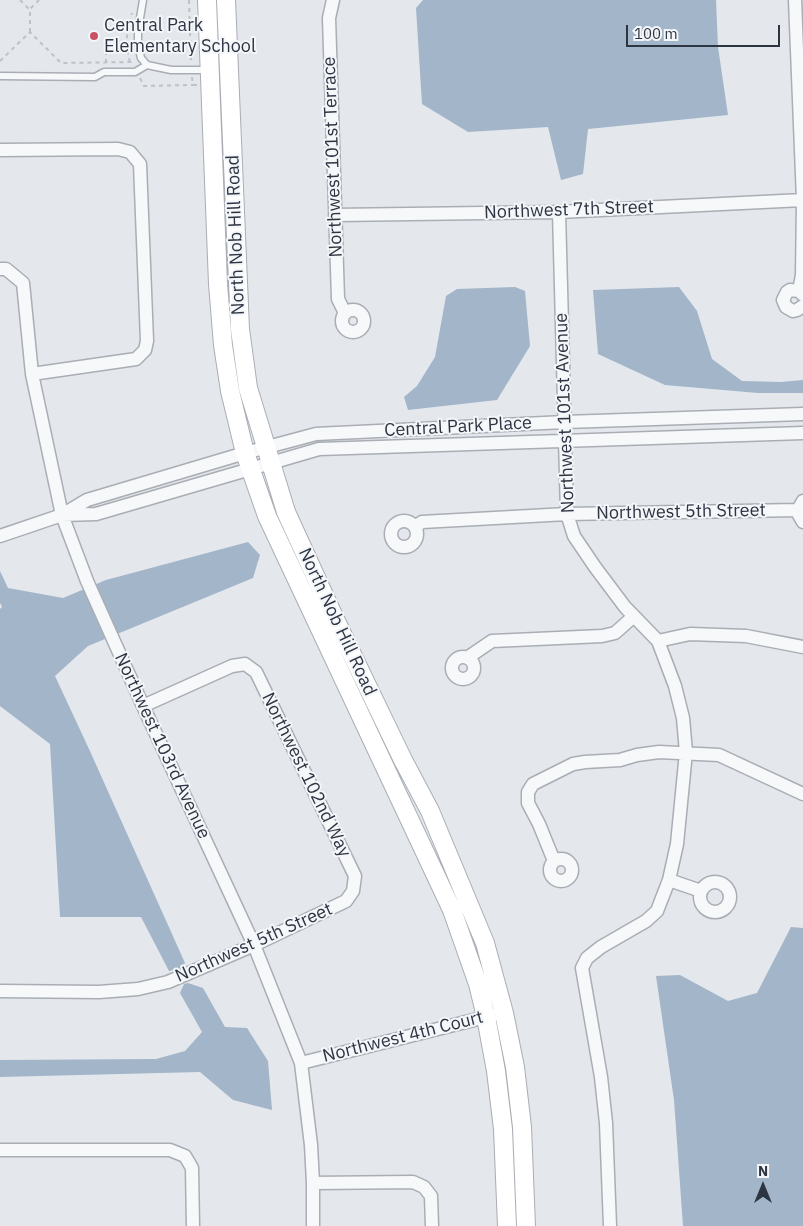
<!DOCTYPE html>
<style>
body{margin:0}
#map{position:relative;width:803px;height:1226px;overflow:hidden;background:#e4e7eb;font-family:"IBM Plex Sans",sans-serif}
canvas{display:block}
.north{position:absolute;left:738px;top:1161px;width:50px;height:50px;-webkit-text-stroke:4px #f4f6f9;paint-order:stroke;rotate:0deg;font-size:14px;font-weight:700;line-height:20px;text-align:center;color:#2d3543}
.north::after{content:'';display:block;margin:auto;width:18px;height:22px;background:#2d3543;clip-path:polygon(50% 0,100% 100%,50% 72%,0 100%)}
.scale{position:absolute;left:626px;top:25px;width:154px;height:22px;box-sizing:border-box;border:2px solid #2d3543;border-top:0;padding-left:6px;font-size:15px;line-height:18px;white-space:nowrap;color:#2d3543;-webkit-text-stroke:4px #f4f6f9;paint-order:stroke}
</style>
<div id="map">
<canvas width="803" height="1226"></canvas>
<div class="north">N</div>
<div class="scale">100 m</div>
</div>
<script>
const context = document.querySelector('canvas').getContext('2d');
context.lineJoin = 'round';
function fill(path, color) { context.fillStyle = color; context.fill(path, 'evenodd'); }
const poly = rows => new Path2D(rows.map(r => 'M' + r).join(''));
function trace(path, color, width, dash) { context.strokeStyle = color; context.lineWidth = width; context.lineCap = dash ? 'butt' : 'round'; context.setLineDash(dash || []); context.stroke(path); }
function drawText(font, color, halo, rows, align = 'center') {
  context.font = font + ' "IBM Plex Sans",sans-serif'; context.lineWidth = 4; context.setLineDash([]); context.textBaseline = 'middle'; context.strokeStyle = halo; context.fillStyle = color; for (const [text, x, y, turn = 0] of rows) {
    context.save(); context.translate(x, y); context.rotate((+turn || 0) * Math.PI / 180); context.textAlign = isNaN(turn) ? turn : align; if (halo) context.strokeText(text, 0, 0); context.fillText(text, 0, 0); context.restore();
  }
}
fill(poly([
 [423,0,716,0,718,47,728,115,588,129,583,174,561,180,548,127,468,132,422,104,416,8],
 [515,287,525,291,530,346,497,400,408,410,404,397,417,386,435,357,446,296,457,289],
 [679,287,697,311,712,359,742,381,781,382,803,380,803,393,758,393,665,385,598,354,593,290],
 [248,542,260,555,253,578,88,646,55,676,89,749,185,963,182,968,169,971,141,917,60,917,50,744,0,706,0,609,2,607,0,603,0,571,8,588,63,598,106,580],
 [791,927,803,928,803,1226,683,1226,674,1100,656,976,680,975,728,1001,757,993],
 [188,983,203,988,225,1027,247,1028,268,1061,272,1110,233,1100,200,1072,0,1077,0,1060,156,1059,185,1051,202,1032,180,993,184,984]
]), '#a2b5c9');
const service = poly([
 [143,0,138,30,138,45,141,58,147,65,171,70,209,70],
 [0,76,95,77,104,72,135,72,147,65]
]);
const minor = poly([
 [333,0,329,18,338,299,345,313],
 [795,0,803,200,802,275,799,291],
 [0,150,118,149,130,152,140,164,147,341,145,350,136,359,32,374],
 [559,212,567,514,574,536,595,567,625,607,658,641,675,686,683,718,686,752,677,844,669,880,657,911,646,921,601,947,587,958,582,968,601,1077,606,1123,610,1226],
 [335,215,559,212,803,200],
 [0,269,6,269,23,283,32,374,62,515,87,581,143,706,254,945,301,1063,311,1145,313,1183,313,1226],
 [803,295,799,291,790,290,787,292,783,300,786,307,793,311,797,310,803,306],
 '342 321a11 11 0 1 1 22 0a11 11 0 1 1-22 0Z',
 [803,501,798,510,799,515,803,522],
 [62,515,96,514,319,449,803,433],
 '391 534a13 13 0 1 1 26 0a13 13 0 1 1-26 0Z',
 [416,526,422,522,567,514,798,510],
 [0,536,62,515,87,500,245,453,316,434,565,422,803,414],
 [658,641,690,634,746,636,803,647],
 '452 668a11 11 0 1 1 22 0a11 11 0 1 1-22 0Z',
 [467,658,492,641,602,636,615,633,634,616],
 '550 870a11 11 0 1 1 22 0a11 11 0 1 1-22 0Z',
 [554,861,539,824,528,803,528,792,533,784,573,764,585,762,620,760,637,755,659,752,719,755,803,794],
 [669,880,701,891],
 '700 897a15 15 0 1 1 30 0a15 15 0 1 1-30 0Z',
 [0,991,99,992,138,989,168,982,254,945,346,901,353,891,355,876,256,672,245,664,232,666,143,706],
 [301,1063,494,1015],
 [0,1150,170,1150,185,1156,192,1168,193,1226],
 [313,1183,413,1182,424,1187,431,1196,432,1226]
]);
const secondary = poly([
 [207,0,218,284,223,345,230,391,245,453,267,516,452,910,478,984,486,1017,496,1071,503,1129,507,1226],
 [226,0,240,329,248,388,286,512,334,617,403,760,430,811,485,943,504,1013,515,1067,522,1127,526,1226]
]);
trace(service, '#a9aeb5', 9);
trace(minor, '#a9aeb5', 15);
trace(secondary, '#a9aeb5', 20);
trace(poly([
 [20,0,29,9],
 [189,0,191,63],
 [30,32,30,9,39,0],
 [0,61,30,32,61,63,133,62,134,64],
 [130,62,128,55,127,36,132,13],
 [106,63,106,41,127,42],
 [192,77,193,85,198,85],
 [140,78,144,86,193,85]
]), '#bec1c7', 2, [4, 4]);
trace(service, '#f7f8fa', 6);
trace(minor, '#f7f8fa', 12);
trace(secondary, '#fff', 18);
for (const [x, y, r, color] of [
 [94,36,5,"#c85264"]
]) { const dot = new Path2D(); dot.arc(x, y, r, 0, 2 * Math.PI); context.fillStyle = color; context.fill(dot); trace(dot, '#f4f6f9', 2); }
drawText('18px', '#2d3543', '#f4f6f9', [
 ["Central Park",104,26],
 ["Elementary School",104,47]
], 'left');
drawText('18px', '#2d3543', '#f4f6f9', [
 ["Northwest 101st Terrace",333,157,-92],
 ["Northwest 7th Street",569,210,-2],
 ["North Nob Hill Road",236,235,-92],
 ["Northwest 101st Avenue",565,413,-92],
 ["Central Park Place",458,427,-3],
 ["Northwest 5th Street",681,512,-1],
 ["North Nob Hill Road",337,622,65],
 ["Northwest 103rd Avenue",162,746,65],
 ["Northwest 102nd Way",306,775,64],
 ["Northwest 5th Street",254,943,-24],
 ["Northwest 4th Court",403,1037,-14]
]);
</script>
